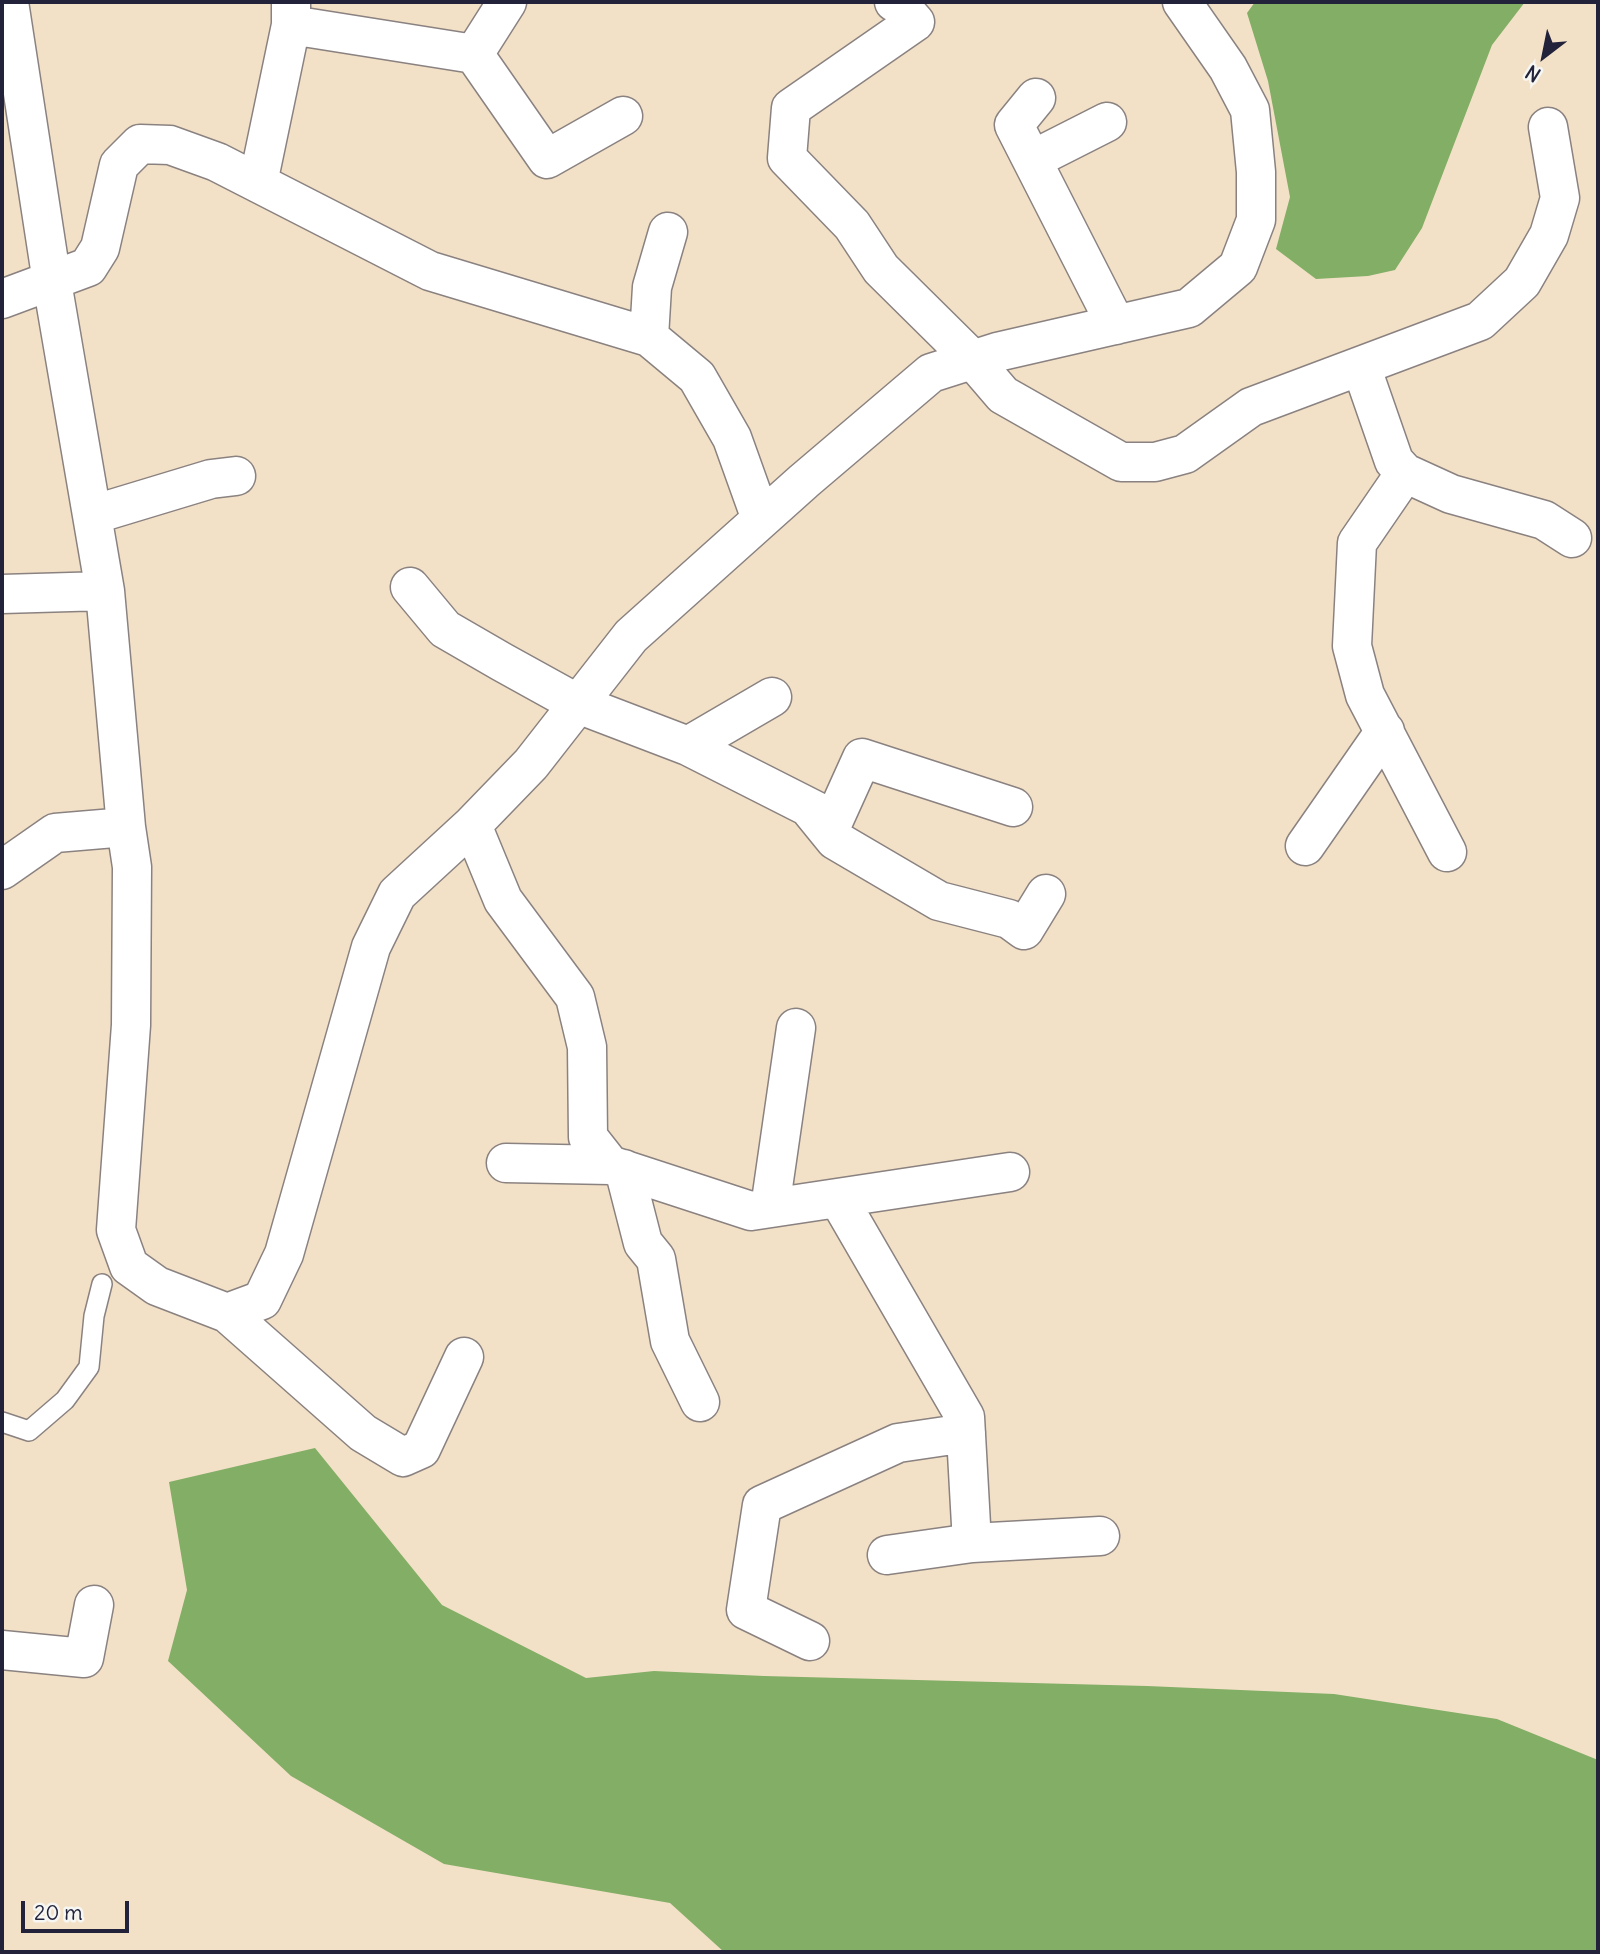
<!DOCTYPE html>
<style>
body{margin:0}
#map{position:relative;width:1600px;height:1954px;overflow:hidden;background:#f3e1c7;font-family:Delius,sans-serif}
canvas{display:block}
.frame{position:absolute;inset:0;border:4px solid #22223b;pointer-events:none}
.north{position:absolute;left:1509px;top:21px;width:70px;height:70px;-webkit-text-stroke:5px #f6f6f2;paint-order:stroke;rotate:212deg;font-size:19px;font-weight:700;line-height:28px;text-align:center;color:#22223b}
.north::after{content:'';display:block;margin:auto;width:24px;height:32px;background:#22223b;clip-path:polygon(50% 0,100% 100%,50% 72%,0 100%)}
.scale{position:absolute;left:21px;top:1901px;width:108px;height:32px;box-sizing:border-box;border:4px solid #22223b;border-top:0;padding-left:9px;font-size:21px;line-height:24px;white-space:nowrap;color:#22223b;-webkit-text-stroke:5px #f6f6f2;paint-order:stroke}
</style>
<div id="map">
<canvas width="1600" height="1954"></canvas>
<div class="frame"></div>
<div class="north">N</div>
<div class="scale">20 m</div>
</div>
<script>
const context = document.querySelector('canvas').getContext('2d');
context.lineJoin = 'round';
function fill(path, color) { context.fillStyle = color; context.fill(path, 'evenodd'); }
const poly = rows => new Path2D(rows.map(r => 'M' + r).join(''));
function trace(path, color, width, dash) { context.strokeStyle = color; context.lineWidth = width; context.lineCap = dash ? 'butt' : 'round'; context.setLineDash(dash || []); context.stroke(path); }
fill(poly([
 [1255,2,1525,2,1492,45,1422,228,1395,270,1368,276,1316,279,1276,249,1290,197,1268,81,1247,13],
 [315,1448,442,1605,586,1678,654,1671,764,1676,1147,1686,1334,1694,1497,1719,1598,1760,1598,1952,724,1952,670,1903,444,1864,291,1776,168,1661,187,1590,169,1482]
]), '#82ae66');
const lane = poly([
 [2,1422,29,1431,65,1400,89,1367,94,1316,102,1284]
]);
const street = poly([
 [9,2,52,282,105,591,126,827,132,867,131,1025,116,1230,129,1266,157,1286,227,1313,262,1300,284,1254,371,947,397,894,472,825,531,764,631,636,804,481,931,373,997,352,1189,308,1238,267,1256,220,1256,172,1250,110,1228,68,1182,2],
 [894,2,899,4,915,22,791,108,787,158,852,225,881,269,973,360,1003,395,1121,462,1155,462,1185,454,1251,407,1480,321,1522,282,1549,235,1560,198,1548,127],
 [291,25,474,54,507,2],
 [474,54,547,159,623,116],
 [1036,98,1014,125,1116,325],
 [1032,160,1107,122],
 [258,183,291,25,291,2],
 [2,299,88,267,100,248,119,165,140,144,170,145,217,162,430,271,649,337,697,377,732,438,761,519],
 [649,337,652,287,668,232],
 [1361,366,1394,461,1405,473,1357,543,1352,646,1365,695,1447,852],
 [1405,473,1451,494,1544,520,1572,538],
 [92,515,211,479,236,476],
 [410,587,445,629,502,662,578,704,688,746,772,697],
 [2,594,105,591],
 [688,746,834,820,862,758,1013,807],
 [809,808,835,840,939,901,1009,919,1024,930,1046,894],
 [472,825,503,900,575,997,587,1047,588,1137,610,1165,751,1211,1010,1172],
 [1305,846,1385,731],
 [2,870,55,833,126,827],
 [506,1163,610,1165],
 [624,1169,643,1243,656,1259,670,1341,700,1402],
 [838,1198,965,1417,972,1543,887,1555],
 [770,1208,796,1028],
 [227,1313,363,1433,403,1457,421,1449,464,1357],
 [972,1543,1100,1536],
 [810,1641,746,1610,762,1505,898,1443,966,1433],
 [2,1650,84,1658,94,1605]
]);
trace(lane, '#8a8281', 22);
trace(street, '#8a8281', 41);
trace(lane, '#fff', 19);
trace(street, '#fff', 38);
</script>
